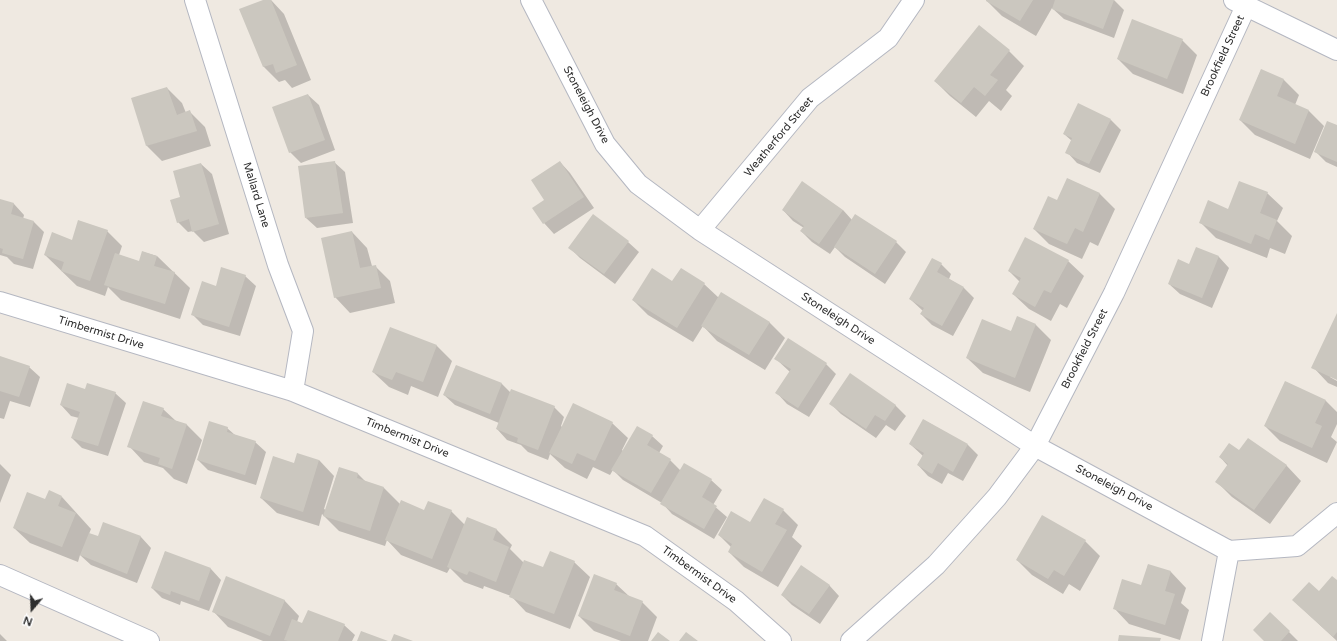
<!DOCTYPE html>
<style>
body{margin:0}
#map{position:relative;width:1337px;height:641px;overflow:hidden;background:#efe9e1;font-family:"Varela Round",sans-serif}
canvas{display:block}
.north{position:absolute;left:12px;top:589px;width:40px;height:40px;-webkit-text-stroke:3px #fff;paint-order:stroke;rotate:199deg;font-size:11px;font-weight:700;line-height:16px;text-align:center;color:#2e2e2e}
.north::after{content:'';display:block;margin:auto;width:14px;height:18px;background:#2e2e2e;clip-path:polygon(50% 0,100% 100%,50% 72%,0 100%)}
</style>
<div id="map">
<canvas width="1337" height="641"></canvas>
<div class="north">N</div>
</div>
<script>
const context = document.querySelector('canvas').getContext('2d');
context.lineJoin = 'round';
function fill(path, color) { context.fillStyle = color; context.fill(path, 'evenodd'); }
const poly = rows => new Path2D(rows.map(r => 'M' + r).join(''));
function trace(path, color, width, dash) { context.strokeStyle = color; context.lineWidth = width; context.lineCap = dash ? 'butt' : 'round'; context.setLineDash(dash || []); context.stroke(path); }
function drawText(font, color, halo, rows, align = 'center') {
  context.font = font + ' "Varela Round",sans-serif'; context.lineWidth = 3; context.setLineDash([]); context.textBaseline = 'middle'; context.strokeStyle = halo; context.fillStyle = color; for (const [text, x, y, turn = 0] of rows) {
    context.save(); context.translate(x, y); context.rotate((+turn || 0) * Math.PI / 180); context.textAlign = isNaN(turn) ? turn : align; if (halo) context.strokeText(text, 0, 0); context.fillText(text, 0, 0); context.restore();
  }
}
fill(poly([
 [266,0,271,0,284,14,311,80,292,88,285,80,279,82,264,67,241,10],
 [987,0,1114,0,1124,10,1114,38,1064,19,1052,8,1036,36,1002,16,987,1],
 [979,27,1009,51,1024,66,1006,90,1012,96,1001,111,989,101,976,117,950,96,935,81],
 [1182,40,1197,55,1183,94,1133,74,1118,59],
 [1261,70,1284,80,1299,95,1295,105,1309,111,1324,126,1310,159,1255,135,1240,120],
 [167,88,182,103,186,113,190,112,205,127,211,146,162,161,147,146,132,99],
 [308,95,319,105,335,150,301,163,290,152],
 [1111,120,1121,130,1100,173,1077,163,1067,152,1072,141,1064,134],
 [1337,127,1337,167,1326,162,1316,152],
 [334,162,345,172,353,223,317,228,306,218],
 [560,162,570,173,594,208,554,234,544,223,546,200],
 [201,164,212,174,229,234,204,242,193,231,188,232,178,222,182,197],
 [1068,179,1100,194,1115,209,1098,246,1090,242,1082,259,1049,244,1034,229,1058,202],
 [1267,193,1283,208,1277,221,1292,236,1285,254,1270,248,1267,258,1216,238,1200,222],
 [0,200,14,204,24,215,23,219,34,222,44,232,33,269,14,264,7,257,0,255],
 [783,210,843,210,852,220,896,242,906,252,885,284,845,257,835,247,830,254,812,242,801,231,804,228,793,221],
 [107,231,122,246,119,255,140,262,143,252,157,256,190,288,180,319,121,300,108,287,105,296,77,286,45,255,72,241],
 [352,232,367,248,372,266,375,266,390,281,395,303,350,313,335,297],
 [628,242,639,252,615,284,580,258,570,248],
 [1197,248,1219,257,1229,268,1212,308,1180,294,1169,284,1190,265],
 [1068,261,1084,276,1067,308,1060,304,1051,321,1029,309,1013,294,1020,282,1009,271],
 [941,264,951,274,949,279,964,288,974,298,953,336,932,325,921,314,923,311,910,299],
 [681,269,704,284,719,298,769,322,785,338,765,370,717,341,703,326,693,342,648,315,633,300,673,282],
 [245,276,256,286,240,336,203,325,193,315],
 [1337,315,1337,379,1330,375,1330,377,1337,381,1337,387,1328,383,1313,367],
 [1017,318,1036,325,1051,340,1030,392,983,373,967,358,1011,332],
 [391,328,437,346,452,361,438,397,411,386,408,395,389,387,373,372],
 [0,357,29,367,40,377,30,407,10,401,4,419,0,418],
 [776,359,826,364,836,374,809,417,787,404,777,393,790,372],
 [456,366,502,384,511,393,554,407,564,417,561,426,562,427,612,423,628,438,622,450,623,451,652,436,663,446,659,453,670,460,681,471,711,480,722,490,713,505,727,517,714,539,672,514,662,503,623,480,613,470,610,475,593,467,587,479,565,468,550,454,548,460,528,452,521,445,507,440,497,429,499,423,455,405,444,395],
 [1286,382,1326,401,1337,412,1337,424,1331,437,1337,442,1327,463,1280,441,1265,426],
 [86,391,115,393,126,403,108,456,82,448,72,438,79,418,71,416,61,405],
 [831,404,895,405,906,416,895,431,886,425,876,438,841,414],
 [163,409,176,421,187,425,202,440,187,484,174,479,163,468,144,462,129,446],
 [924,420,968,445,978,455,963,481,948,473,942,484,928,476,918,465,923,456,910,444],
 [227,428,235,435,255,442,266,452,256,485,208,470,198,460],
 [1239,451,1286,465,1301,481,1270,524,1232,497,1217,482,1228,466,1220,457],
 [319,460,334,476,324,509,326,510,339,468,358,474,366,482,384,488,400,504,425,511,451,511,465,525,467,518,497,530,512,545,510,549,524,563,544,569,574,562,590,577,570,629,526,612,511,596,484,586,483,589,464,582,450,568,447,573,401,555,387,540,385,546,339,531,322,514,319,526,277,513,261,498,295,464],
 [0,464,11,475,0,503],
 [62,497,91,529,89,534,98,538,104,523,141,537,151,548,137,583,91,565,80,555,78,562,30,543,14,528,46,501],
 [783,510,798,525,792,537,802,546,778,587,744,567,729,552,731,547,719,535],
 [1085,541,1100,556,1080,591,1069,584,1063,594,1032,575,1017,560],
 [165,552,211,569,221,580,209,611,181,601,180,605,162,598,152,588],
 [1148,565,1171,572,1186,588,1181,603,1189,610,1180,640,1129,624,1114,608,1142,587],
 [1337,581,1337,641,1293,600,1319,592],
 [616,584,630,597,642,602,657,617,648,641,621,641,594,631,579,616],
 [829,585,839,596,820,624,792,605,782,595],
 [284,600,299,616,297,622,303,624,344,625,355,635,352,641,263,641,228,627,213,611],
 [1270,613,1298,641,1265,641],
 [0,634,7,641,0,641]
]), '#0003');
fill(poly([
 [263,0,271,0,297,65,276,73,273,64,263,67,239,9],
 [986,0,1033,0,1020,21,986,1],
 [1055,0,1114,0,1103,29,1052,9],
 [1132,19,1183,39,1167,79,1117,59],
 [979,25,1010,50,990,75,998,80,985,96,974,87,961,103,934,81],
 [1261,69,1284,79,1277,96,1309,110,1295,144,1239,120],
 [167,87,177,115,190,110,197,131,146,146,131,98],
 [308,94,325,140,289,153,272,107],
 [1078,103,1111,119,1089,164,1065,153,1072,138,1063,134],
 [1327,121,1337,125,1337,162,1314,152],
 [335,161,343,213,305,218,298,166],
 [560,161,584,197,543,224,532,208,544,200,531,180],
 [201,163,219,224,192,232,189,219,177,223,170,200,180,197,173,171],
 [1067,178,1100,193,1083,232,1075,228,1067,244,1033,229,1048,196,1057,200],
 [802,181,843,210,819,244,800,231,804,226,782,210],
 [1239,181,1268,192,1260,213,1277,220,1269,240,1255,234,1251,244,1199,223,1208,200,1228,209],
 [0,199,14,203,11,214,34,221,23,259,2,253,3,249,0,248],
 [593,214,629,241,604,274,568,248],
 [855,214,897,241,875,274,834,247],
 [78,220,108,230,90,281,61,271,64,262,44,255,52,232,72,240],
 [352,231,360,268,376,265,381,288,334,298,321,238],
 [1025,237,1069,260,1051,293,1044,290,1035,307,1012,294,1021,278,1008,271],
 [1196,247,1219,256,1202,298,1168,284,1178,259,1189,264],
 [142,251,157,256,154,266,175,272,165,304,104,285,115,253,139,261],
 [932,258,942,263,937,272,964,287,942,326,920,314,924,308,909,299],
 [221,267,246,275,229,327,191,315,202,281,216,286],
 [652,268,672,281,681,268,705,283,677,328,632,300],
 [721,292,770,322,749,355,701,326],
 [1337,313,1337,380,1311,368],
 [1017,316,1036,324,1015,378,966,358,982,319,1011,331],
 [390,327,437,345,423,382,396,372,392,380,372,372],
 [788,338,827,363,798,408,775,393,791,369,774,359],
 [0,356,30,366,19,397,0,391],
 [456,365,502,383,490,414,443,395],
 [850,373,896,405,885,421,875,415,866,429,829,404],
 [1285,381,1326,400,1315,423,1322,426,1312,448,1264,426],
 [67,383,85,389,87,383,116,392,98,446,71,438,80,412,60,405],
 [511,389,555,406,538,450,517,442,518,438,496,429],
 [143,401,164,408,161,416,187,424,172,469,158,464,160,458,127,447],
 [573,403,613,422,595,461,577,453,572,464,549,453],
 [923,419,968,444,953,472,938,463,932,474,917,465,924,453,909,444],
 [209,421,228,427,227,432,256,441,245,475,197,460],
 [637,426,653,435,647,445,671,459,651,493,611,470],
 [1248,438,1287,465,1254,510,1215,482,1228,464,1219,457,1229,443,1239,450],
 [297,453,319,460,303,512,260,498,273,456,294,463],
 [684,463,712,479,702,497,717,506,704,529,660,504],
 [339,467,358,473,357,478,384,487,370,531,323,516],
 [49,490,62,496,58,506,76,513,62,547,13,528,27,492,45,499],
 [764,498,784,509,775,524,787,530,762,572,728,552,732,544,718,535,731,511,750,522],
 [401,500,424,510,428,501,452,510,432,559,385,540],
 [1042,515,1086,540,1064,576,1054,570,1048,579,1016,560],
 [467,517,497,529,493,540,509,547,496,582,469,571,467,575,447,567],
 [103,522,141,536,127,574,80,555,89,533,98,536],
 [165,551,211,568,199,601,171,591,170,595,151,588],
 [550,551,575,561,554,614,509,597,524,560,543,567],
 [1148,564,1171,571,1165,591,1175,594,1165,625,1113,609,1122,579,1141,585],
 [801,565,830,585,809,614,781,595],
 [594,574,617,583,614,590,643,601,630,636,578,616],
 [226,576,285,600,270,636,212,612],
 [1332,576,1337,580,1337,632,1333,637,1292,600,1309,582,1319,591],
 [308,610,345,624,338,641,288,641,284,640,292,619,302,623],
 [1270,612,1290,631,1281,641,1264,641,1253,630],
 [361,631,388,641,357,641],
 [658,632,670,641,651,641],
 [686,632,698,641,679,641],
 [394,634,413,641,391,641],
 [1119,635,1161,638,1160,641,1118,641]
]), '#cbc7bf');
const street = poly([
 [195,0,278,265,303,331,293,391],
 [531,0,605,144,638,184,700,230,1035,446,1229,551],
 [1234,0,1337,50],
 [700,230,810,98,888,38,914,0],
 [0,302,293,391,645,536,736,601,781,641],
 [1229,551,1297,546,1337,513],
 [0,575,149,641],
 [851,641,936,565,997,497,1035,446,1114,293,1246,6],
 [1212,641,1229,551]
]);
trace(street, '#b4b7c1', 22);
trace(street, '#fff', 20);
drawText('11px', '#2e2e2e', '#fff', [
 ["Brookfield Street",1223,56,-65],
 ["Stoneleigh Drive",586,105,62],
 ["Weatherford Street",779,137,-50],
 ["Mallard Lane",256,195,73],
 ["Stoneleigh Drive",838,319,33],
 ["Timbermist Drive",101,333,17],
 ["Brookfield Street",1085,349,-63],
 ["Timbermist Drive",407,438,22],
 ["Stoneleigh Drive",1114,488,28],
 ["Timbermist Drive",699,575,36]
]);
</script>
